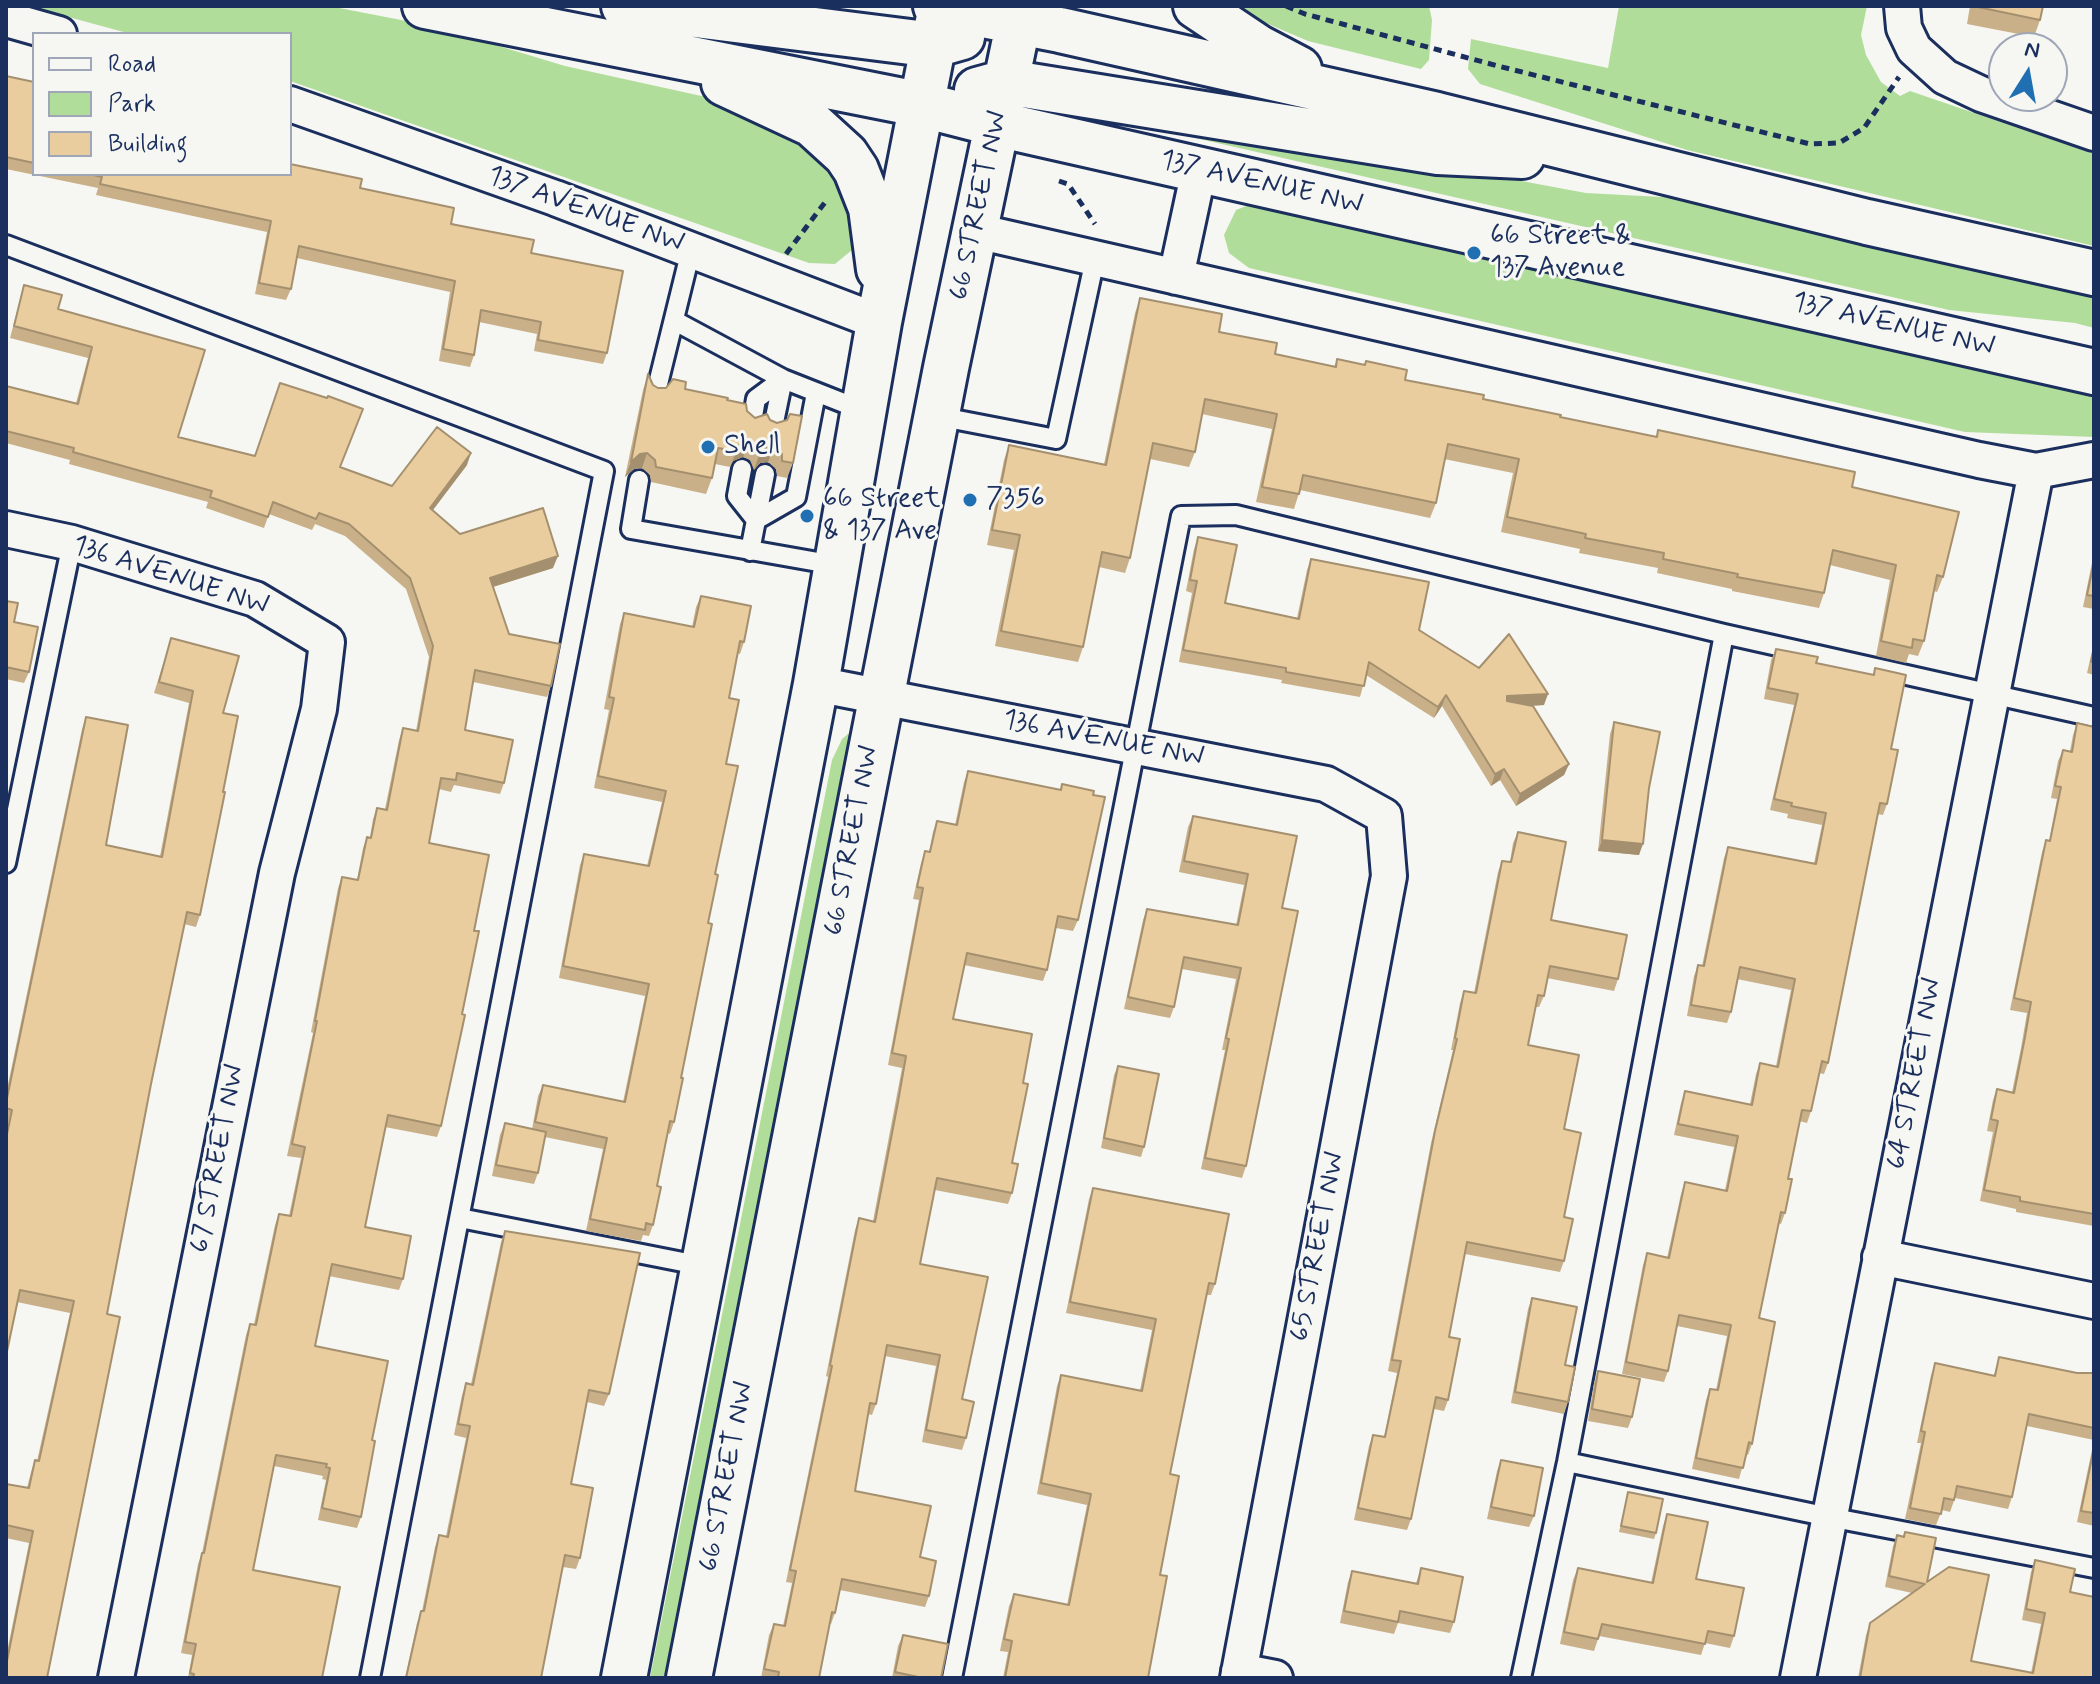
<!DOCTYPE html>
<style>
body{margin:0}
#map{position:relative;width:2100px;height:1684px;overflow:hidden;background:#f6f6f2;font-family:Mynerve,sans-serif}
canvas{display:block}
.frame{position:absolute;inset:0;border:8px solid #1b2f5e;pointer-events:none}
.legend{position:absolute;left:32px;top:32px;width:260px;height:144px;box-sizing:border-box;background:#f6f6f2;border:2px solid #9ea6b7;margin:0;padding:10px 14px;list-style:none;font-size:24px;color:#1b2f5e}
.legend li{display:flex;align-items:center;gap:16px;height:40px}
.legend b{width:40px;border:2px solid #9ea6b7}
.north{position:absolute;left:1988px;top:32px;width:80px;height:80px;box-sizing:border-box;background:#f6f6f2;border:2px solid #9ea6b7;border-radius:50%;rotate:11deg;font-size:22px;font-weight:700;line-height:32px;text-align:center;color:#1b2f5e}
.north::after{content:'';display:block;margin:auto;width:28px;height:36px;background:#1f6fb2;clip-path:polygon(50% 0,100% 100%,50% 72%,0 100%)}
</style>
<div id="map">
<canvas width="2100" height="1684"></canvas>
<div class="frame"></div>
<ul class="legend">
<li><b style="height:10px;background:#f6f6f2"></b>Road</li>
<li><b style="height:22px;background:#b1dd9b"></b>Park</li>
<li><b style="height:22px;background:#eacd9e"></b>Building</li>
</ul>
<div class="north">N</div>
</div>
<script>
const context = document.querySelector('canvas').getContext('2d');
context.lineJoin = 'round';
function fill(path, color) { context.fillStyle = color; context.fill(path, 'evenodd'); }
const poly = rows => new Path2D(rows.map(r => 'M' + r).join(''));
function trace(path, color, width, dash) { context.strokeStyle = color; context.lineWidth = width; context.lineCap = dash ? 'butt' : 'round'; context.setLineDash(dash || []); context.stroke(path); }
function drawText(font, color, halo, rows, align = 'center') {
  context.font = font + ' Mynerve,sans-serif'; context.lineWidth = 6; context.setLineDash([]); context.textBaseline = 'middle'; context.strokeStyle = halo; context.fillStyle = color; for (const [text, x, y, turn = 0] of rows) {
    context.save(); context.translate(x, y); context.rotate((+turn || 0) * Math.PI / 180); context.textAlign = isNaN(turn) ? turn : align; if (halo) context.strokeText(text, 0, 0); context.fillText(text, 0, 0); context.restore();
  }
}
fill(poly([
 [28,6,329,6,432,26,565,66,756,108,837,165,860,235,852,250,835,264,809,263,290,81,290,34,131,34],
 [1234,6,1429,6,1432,20,1429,60,1421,69,1308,41,1252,17],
 [1619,6,1867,6,1861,35,1866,55,1881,82,1900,96,1910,91,2094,154,2094,246,1687,150,1480,84,1468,69,1471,39,1608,68],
 [1062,99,1188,119,1586,193,1680,198,2094,295,2094,328,2075,323,1949,310,1169,132],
 [1254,203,2094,390,2094,437,1965,432,1249,268,1229,253,1224,235,1236,210],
 [848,734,853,738,667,1678,650,1678,832,760,842,739]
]), '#b1dd9b');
const lane = poly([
 [6,245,604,471,370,1678],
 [675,321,783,379,864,411],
 [656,392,691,250],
 [937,416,1056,439,1095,259],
 [752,422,756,399,783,379],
 [773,427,783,379],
 [742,469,737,496,756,520,796,497,816,393],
 [639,480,631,529,835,565],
 [750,551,765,474],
 [6,863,72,543],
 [460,1218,703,1266],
 [1567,1462,1829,1517,2094,1568],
 [952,1678,1181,516,1236,515,1724,634,2094,717],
 [1521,1678,1567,1462,1724,634]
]);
const street = poly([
 [1902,6,1904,28,1914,49,1945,77,1981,94,2094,133],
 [6,19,59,34],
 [290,104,555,198,879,322],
 [976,231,1979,460,2036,471,2094,460],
 [1176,277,1199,170],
 [6,529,72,543,255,599,327,642,319,709,277,873,116,1678],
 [816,684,1326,784,1384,816,1389,876,1238,1678],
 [1880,1257,2094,1301],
 [1239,1671,1275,1678],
 [1798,1678,2036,471]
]);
const secondary = poly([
 [425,6,923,105,997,124,2094,372],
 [624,6,934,45,962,37],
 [936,6,1060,30,1437,115,1867,222,2094,273],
 [1196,6,1259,48,1299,69],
 [724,83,812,124,846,155,856,170,871,208,879,269],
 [977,90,1006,82,1438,152,1522,156],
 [624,1678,816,684,879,322,941,6],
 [689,1678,946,368,1022,6]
]);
trace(lane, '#1b2f5e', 24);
trace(street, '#1b2f5e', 40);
trace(secondary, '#1b2f5e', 50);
trace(poly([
 [1286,6,1305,14,1498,66,1810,144,1839,143,1864,128,1899,77],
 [1059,181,1068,184,1095,224],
 [786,254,826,201]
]), '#1b2f5e', 5, [8, 6]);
trace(lane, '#f6f6f2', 18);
trace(street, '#f6f6f2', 34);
trace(secondary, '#f6f6f2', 44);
fill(poly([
 [1970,6,2043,6,2040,20,2034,37,1967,24],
 [6,76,34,82,34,174,290,174,360,188,531,253,607,353,603,364,534,351,537,334,479,322,474,355,470,367,439,361,450,292,297,258,291,289,286,300,255,294,267,232,96,195,98,188,6,169],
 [24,285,58,309,178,437,255,456,340,467,392,486,467,465,433,510,460,534,553,568,493,587,509,634,551,686,547,697,473,682,465,730,504,783,500,794,454,785,451,792,439,789,429,843,474,931,462,1014,441,1126,437,1137,385,1127,365,1227,403,1279,399,1290,329,1276,315,1346,372,1440,361,1517,357,1528,318,1520,326,1480,322,1479,323,1476,274,1466,253,1570,322,1678,188,1678,192,1655,181,1653,198,1564,202,1553,246,1335,250,1324,254,1324,275,1225,279,1214,289,1216,301,1158,287,1156,313,1033,311,1032,338,888,342,877,357,880,363,848,367,837,370,837,373,819,377,808,385,809,399,740,403,728,416,731,429,657,406,589,345,536,315,524,312,530,269,514,264,528,206,508,208,502,69,464,70,460,6,443,6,386,76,403,88,358,10,338],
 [1140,298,1275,354,1334,367,1337,359,1405,380,1560,417,1656,437,1658,430,1852,487,1943,577,1937,592,1934,591,1924,641,1918,656,1909,654,1906,663,1876,656,1890,580,1830,565,1824,593,1819,608,1732,591,1732,589,1657,573,1658,568,1579,553,1580,549,1501,532,1513,473,1444,459,1436,503,1430,518,1300,490,1294,509,1256,502,1272,429,1202,414,1195,452,1189,467,1150,459,1130,558,1125,573,1099,567,1083,647,1078,662,995,646,1014,550,987,545,1004,460,1009,445,1104,464,1135,313],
 [648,374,653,385,658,388,685,389,727,400,747,411,793,463,787,478,777,476,776,469,768,462,760,463,754,470,750,460,743,457,733,461,730,467,715,464,712,478,706,494,651,482,650,475,642,468,634,469,625,477,643,390],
 [1198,537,1225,603,1297,618,1307,570,1311,559,1419,630,1479,668,1544,705,1531,706,1569,764,1564,775,1516,806,1500,780,1491,786,1442,706,1434,718,1366,675,1360,697,1281,683,1282,680,1179,662,1192,593,1186,591,1194,549],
 [2094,553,2094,609,2083,607],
 [701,596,744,642,740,654,737,653,729,698,726,764,715,874,674,1122,670,1134,668,1133,657,1186,653,1225,649,1236,643,1235,641,1241,586,1231,603,1149,545,1137,538,1173,534,1184,492,1176,500,1135,505,1123,532,1129,538,1096,543,1085,623,1102,645,996,559,978,580,865,584,854,647,866,662,802,594,788,609,710,604,709,620,624,624,613,692,627,696,607],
 [6,601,14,622,29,672,24,683,6,679],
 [171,638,223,713,223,792,200,915,196,927,184,924,6,1678,6,1657,29,1543,6,1538,6,1484,27,1488,31,1472,35,1460,37,1461,70,1313,17,1302,6,1356,6,1128,7,1121,6,1121,6,1094,82,729,86,717,106,845,160,856,189,703,154,693],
 [2094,642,2094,675,2087,673],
 [1776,649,1816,663,1873,675,1875,668,1891,749,1887,804,1883,815,1877,814,1828,1063,1824,1074,1819,1073,1811,1111,1807,1123,1799,1121,1788,1179,1785,1213,1781,1224,1778,1223,1759,1318,1752,1444,1748,1455,1746,1454,1739,1479,1692,1469,1706,1400,1710,1389,1716,1390,1727,1336,1677,1326,1668,1371,1664,1382,1622,1374,1643,1265,1647,1253,1667,1258,1681,1194,1685,1182,1725,1190,1734,1147,1674,1135,1681,1103,1685,1091,1750,1104,1756,1074,1760,1063,1776,1066,1791,990,1737,979,1731,1012,1727,1023,1687,1016,1694,976,1698,965,1702,966,1724,858,1728,847,1814,863,1822,825,1787,818,1788,814,1770,810,1794,705,1764,699,1771,660],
 [1614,722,1649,788,1639,855,1598,851,1610,734],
 [2077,723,2093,937,2094,937,2094,1226,2016,1212,2016,1209,1980,1201,1993,1132,1987,1131,1993,1100,1997,1089,2012,1092,2021,1048,2027,1013,2010,1010,2042,852,2046,840,2049,841,2057,799,2051,798,2058,761,2063,750,2070,751,2073,735],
 [968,771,1060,790,1062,784,1078,920,1073,931,1056,928,1047,970,1043,981,964,965,953,1019,1023,1083,1012,1163,1012,1193,1008,1204,935,1190,920,1264,962,1399,966,1438,962,1450,922,1442,936,1366,885,1356,876,1404,872,1415,868,1414,855,1491,920,1557,929,1596,925,1607,840,1590,835,1613,831,1624,830,1624,819,1678,761,1678,769,1635,774,1624,783,1626,792,1583,786,1582,828,1377,826,1376,855,1230,859,1218,873,1221,902,1068,888,1065,919,900,913,899,921,863,925,851,929,852,933,832,937,821,955,825,964,782],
 [1193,816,1282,908,1246,1166,1242,1178,1201,1169,1225,1050,1222,1050,1236,979,1182,969,1174,1007,1170,1018,1124,1009,1143,920,1147,909,1236,925,1244,885,1179,872,1188,827],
 [1518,832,1551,920,1618,979,1614,991,1547,978,1544,996,1539,1007,1536,1007,1528,1045,1564,1129,1564,1261,1560,1272,1465,1254,1449,1337,1448,1400,1444,1411,1434,1409,1411,1519,1407,1530,1354,1520,1369,1446,1373,1435,1384,1437,1397,1373,1388,1371,1431,1143,1453,1050,1451,1050,1460,1003,1464,991,1474,993,1498,872,1502,861,1510,862,1513,843],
 [1118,1066,1144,1147,1141,1157,1101,1148,1114,1075],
 [1093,1188,1215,1284,1211,1295,1207,1295,1170,1474,1160,1575,1148,1678,1003,1678,1008,1652,1000,1651,1009,1606,1014,1594,1067,1605,1087,1505,1037,1494,1057,1386,1061,1375,1140,1390,1152,1330,1066,1313,1089,1199],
 [505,1231,609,1394,604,1406,587,1402,571,1484,580,1558,576,1569,563,1567,541,1678,405,1678,417,1623,422,1611,435,1547,439,1535,446,1536,466,1438,454,1435,462,1395,466,1383,471,1384,501,1242],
 [1532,1298,1565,1365,1568,1402,1564,1414,1511,1403,1528,1309],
 [1999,1357,2077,1373,2094,1373,2094,1526,2077,1522,2094,1440,2027,1426,2012,1497,2008,1509,1955,1498,1950,1512,1942,1510,1936,1525,1905,1519,1921,1443,1917,1443,1931,1375,1935,1363,1994,1375],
 [1598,1371,1632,1417,1628,1428,1588,1421,1594,1383],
 [1501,1460,1534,1516,1529,1527,1487,1519,1497,1471],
 [1628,1492,1656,1533,1654,1539,1619,1532],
 [1667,1514,1696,1579,1734,1636,1730,1648,1705,1643,1701,1655,1599,1636,1594,1651,1560,1644,1573,1580,1578,1568,1651,1583,1663,1526],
 [1905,1532,1927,1582,1971,1661,2031,1673,2041,1624,2022,1620,2031,1572,2035,1560,2070,1592,2094,1678,1858,1678,1866,1635,1870,1623,1912,1593,1885,1587,1893,1546,1897,1535,1903,1536],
 [1421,1568,1454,1622,1450,1633,1398,1623,1394,1634,1340,1623,1348,1582,1352,1571,1416,1583],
 [903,1635,941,1678,892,1678,898,1646]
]), '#c9b088');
fill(poly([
 [749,442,743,457,733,461,730,467,739,445],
 [774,447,768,462,760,463,754,470,759,455,766,448],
 [471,453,467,465,426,519,430,508],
 [647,453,642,468,634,469,625,477,631,462,640,454],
 [558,556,553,568,486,589,490,578],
 [1548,694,1544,705,1503,707,1507,696],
 [1446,695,1442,706,1434,718,1438,707],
 [1569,764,1564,775,1516,806,1520,794],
 [1504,769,1500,780,1491,786,1495,774],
 [1602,840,1643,844,1639,855,1598,851]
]), '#a4906f');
const building = poly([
 [1973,6,2043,6,2040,20,1973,6],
 [6,76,34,82,34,163,6,157,6,76],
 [290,164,362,179,360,188,454,208,451,224,534,240,531,253,623,271,607,353,538,340,541,322,481,310,474,355,443,349,455,281,299,246,291,289,259,283,271,221,100,184,102,177,89,174,290,174,290,164],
 [24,285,62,295,58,309,205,350,178,437,255,456,280,383,327,398,328,396,363,409,340,467,392,486,437,427,471,453,430,508,460,534,543,508,558,556,490,578,509,634,560,644,551,686,475,670,465,730,513,740,504,783,457,773,456,780,441,778,429,843,489,855,474,931,479,931,462,1014,465,1015,441,1126,388,1115,365,1227,411,1236,403,1279,332,1264,315,1346,388,1361,372,1440,375,1441,361,1517,322,1508,330,1468,326,1467,327,1464,276,1455,253,1570,340,1587,322,1678,193,1678,194,1674,190,1673,196,1644,185,1642,202,1553,204,1553,250,1324,256,1325,279,1214,291,1216,305,1147,292,1144,317,1021,315,1021,342,877,358,880,367,837,371,838,377,808,387,810,403,728,418,731,433,646,410,578,349,524,319,513,316,519,273,502,268,517,210,497,212,491,73,452,74,448,6,431,6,386,78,404,92,347,14,326,24,285],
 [1140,298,1222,314,1219,332,1277,343,1275,354,1336,367,1337,359,1365,365,1366,361,1407,370,1405,380,1484,395,1483,399,1561,415,1560,417,1657,437,1658,430,1855,472,1852,487,1959,512,1943,577,1937,575,1924,641,1913,639,1912,648,1881,641,1896,565,1833,550,1824,593,1737,577,1738,574,1663,559,1664,553,1585,538,1586,534,1507,517,1519,459,1448,444,1436,503,1303,475,1299,494,1262,487,1277,414,1205,399,1195,452,1153,443,1130,558,1102,552,1083,647,1001,631,1020,535,992,530,1009,445,1106,465,1140,298],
 [648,374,653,385,658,388,666,388,673,379,686,382,685,389,728,398,727,400,746,404,747,411,755,418,767,414,770,420,777,423,787,420,790,414,802,416,793,463,782,461,782,454,774,447,766,448,759,455,756,445,749,442,739,445,736,451,718,448,712,478,656,467,655,460,647,453,640,454,631,462,648,374],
 [1198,537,1237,545,1225,603,1299,619,1311,559,1429,582,1419,630,1479,668,1509,634,1548,694,1507,696,1507,701,1533,706,1569,764,1520,794,1504,769,1495,774,1446,695,1438,707,1369,662,1364,686,1286,672,1286,668,1183,650,1197,581,1190,580,1198,537],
 [2094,562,2094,596,2087,595,2094,562],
 [701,596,751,606,744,642,740,641,729,698,739,700,726,764,738,766,715,874,718,875,708,923,712,924,681,1078,683,1078,674,1122,670,1121,657,1186,661,1187,653,1225,646,1223,645,1230,590,1219,607,1138,535,1122,543,1085,625,1102,649,984,563,966,584,854,649,866,666,791,598,776,614,698,609,697,624,613,694,627,701,596],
 [6,601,18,603,14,622,38,627,29,672,6,667,6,601],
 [171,638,239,656,223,713,238,716,223,792,225,792,200,915,187,912,151,1084,107,1314,120,1317,47,1678,6,1678,6,1666,33,1531,6,1525,6,1484,29,1488,35,1460,39,1461,74,1301,20,1290,6,1356,6,1139,12,1110,6,1108,6,1103,86,717,128,725,106,845,162,857,193,691,159,682,171,638],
 [2094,648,2094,662,2091,662,2094,648],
 [1776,649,1818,657,1816,663,1874,675,1875,668,1906,675,1891,749,1898,750,1887,804,1880,803,1828,1063,1822,1061,1811,1111,1802,1110,1788,1179,1792,1179,1785,1213,1781,1212,1759,1318,1775,1322,1752,1444,1749,1442,1743,1468,1696,1458,1710,1389,1718,1390,1731,1325,1679,1315,1668,1371,1626,1362,1647,1253,1669,1258,1685,1182,1727,1191,1738,1136,1678,1124,1685,1091,1752,1105,1760,1063,1778,1067,1795,979,1740,967,1731,1012,1691,1005,1698,965,1704,966,1728,847,1816,864,1826,813,1791,806,1792,803,1774,799,1798,694,1768,688,1776,649],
 [1614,722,1660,732,1649,788,1643,844,1602,840,1614,722],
 [2077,723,2094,727,2094,930,2093,937,2094,937,2094,1214,2020,1201,2020,1197,1984,1190,1998,1121,1991,1119,1997,1089,2014,1093,2025,1037,2031,1002,2014,998,2046,840,2050,841,2061,787,2055,786,2063,750,2072,752,2077,723],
 [968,771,1061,790,1062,784,1094,791,1093,795,1105,797,1078,920,1058,916,1047,970,967,953,953,1019,1032,1034,1023,1083,1028,1084,1012,1163,1018,1164,1012,1193,937,1178,920,1264,988,1277,962,1399,974,1402,966,1438,926,1430,940,1355,887,1345,876,1404,870,1403,855,1491,931,1506,920,1557,936,1561,929,1596,842,1579,835,1613,832,1612,819,1678,778,1678,779,1672,764,1669,774,1624,785,1626,796,1571,790,1570,832,1366,830,1365,859,1218,875,1222,898,1102,906,1056,892,1053,923,888,917,887,925,851,930,852,937,821,957,825,968,771],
 [1193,816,1297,836,1282,908,1298,911,1246,1166,1205,1158,1229,1039,1226,1038,1241,968,1184,957,1174,1007,1128,997,1147,909,1238,925,1248,874,1184,861,1193,816],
 [1518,832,1566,842,1551,920,1627,935,1618,979,1550,966,1544,996,1538,995,1528,1045,1579,1055,1564,1129,1581,1133,1564,1217,1573,1219,1564,1261,1467,1242,1449,1337,1460,1339,1448,1400,1436,1397,1411,1519,1358,1508,1373,1435,1385,1437,1401,1361,1392,1360,1435,1131,1457,1039,1455,1038,1464,991,1476,993,1502,861,1511,862,1518,832],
 [1118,1066,1159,1074,1144,1147,1104,1138,1118,1066],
 [505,1123,546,1132,538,1173,496,1165,505,1123],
 [1093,1188,1229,1214,1215,1284,1209,1283,1170,1474,1179,1476,1160,1575,1167,1576,1148,1678,1005,1678,1012,1641,1004,1639,1014,1594,1069,1605,1091,1494,1041,1483,1061,1375,1142,1391,1156,1319,1070,1302,1093,1188],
 [505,1231,640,1253,609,1394,589,1390,571,1484,593,1488,580,1558,565,1555,541,1678,406,1678,421,1611,424,1611,439,1535,448,1537,470,1426,458,1424,466,1383,473,1385,505,1231],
 [1532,1298,1577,1307,1565,1365,1575,1367,1568,1402,1515,1392,1532,1298],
 [1999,1357,2077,1373,2094,1373,2094,1428,2029,1414,2012,1497,1957,1486,1954,1500,1944,1498,1941,1514,1910,1508,1925,1432,1921,1431,1935,1363,1995,1376,1999,1357],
 [1598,1371,1640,1379,1632,1417,1592,1409,1598,1371],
 [2094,1448,2094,1513,2081,1511,2094,1448],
 [1501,1460,1543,1468,1534,1516,1491,1507,1501,1460],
 [1628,1492,1663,1499,1656,1533,1621,1526,1628,1492],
 [1667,1514,1708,1522,1696,1579,1744,1588,1734,1636,1708,1631,1705,1644,1602,1624,1598,1639,1564,1632,1578,1568,1653,1583,1667,1514],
 [1905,1532,1936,1538,1927,1582,1949,1567,1989,1575,1971,1661,2033,1673,2045,1613,2026,1609,2035,1560,2075,1569,2070,1592,2094,1597,2094,1678,1860,1678,1870,1623,1925,1584,1889,1576,1897,1535,1904,1537,1905,1532],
 [1421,1568,1463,1577,1454,1622,1400,1611,1398,1622,1344,1611,1352,1571,1418,1584,1421,1568],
 [903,1635,948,1644,941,1678,923,1678,895,1672,903,1635]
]);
fill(building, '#eacd9e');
trace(building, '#a4906f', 2);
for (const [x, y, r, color] of [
 [1474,253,8,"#1f6fb2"],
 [708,447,8,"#1f6fb2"],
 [970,500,8,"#1f6fb2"],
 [807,516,8,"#1f6fb2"]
]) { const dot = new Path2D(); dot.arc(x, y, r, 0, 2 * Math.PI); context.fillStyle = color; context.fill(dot); trace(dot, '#f6f6f2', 3); }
drawText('28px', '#1b2f5e', '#f6f6f2', [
 ["137 AVENUE NW",1261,184,13],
 ["66 STREET NW",980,206,-78],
 ["137 AVENUE NW",585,211,20],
 ["137 AVENUE NW",1893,326,13],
 ["136 AVENUE NW",170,577,18],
 ["136 AVENUE NW",1103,740,11],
 ["66 STREET NW",853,841,-79],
 ["64 STREET NW",1916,1074,-79],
 ["67 STREET NW",219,1159,-79],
 ["65 STREET NW",1319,1247,-79],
 ["66 STREET NW",728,1477,-79]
]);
drawText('28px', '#1b2f5e', '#f6f6f2', [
 ["66 Street &",1490,237],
 ["137 Avenue",1490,269],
 ["Shell",724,447],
 ["66 Street",823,500],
 ["& 137 Ave",823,532],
 ["7356",986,500]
], 'left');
</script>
